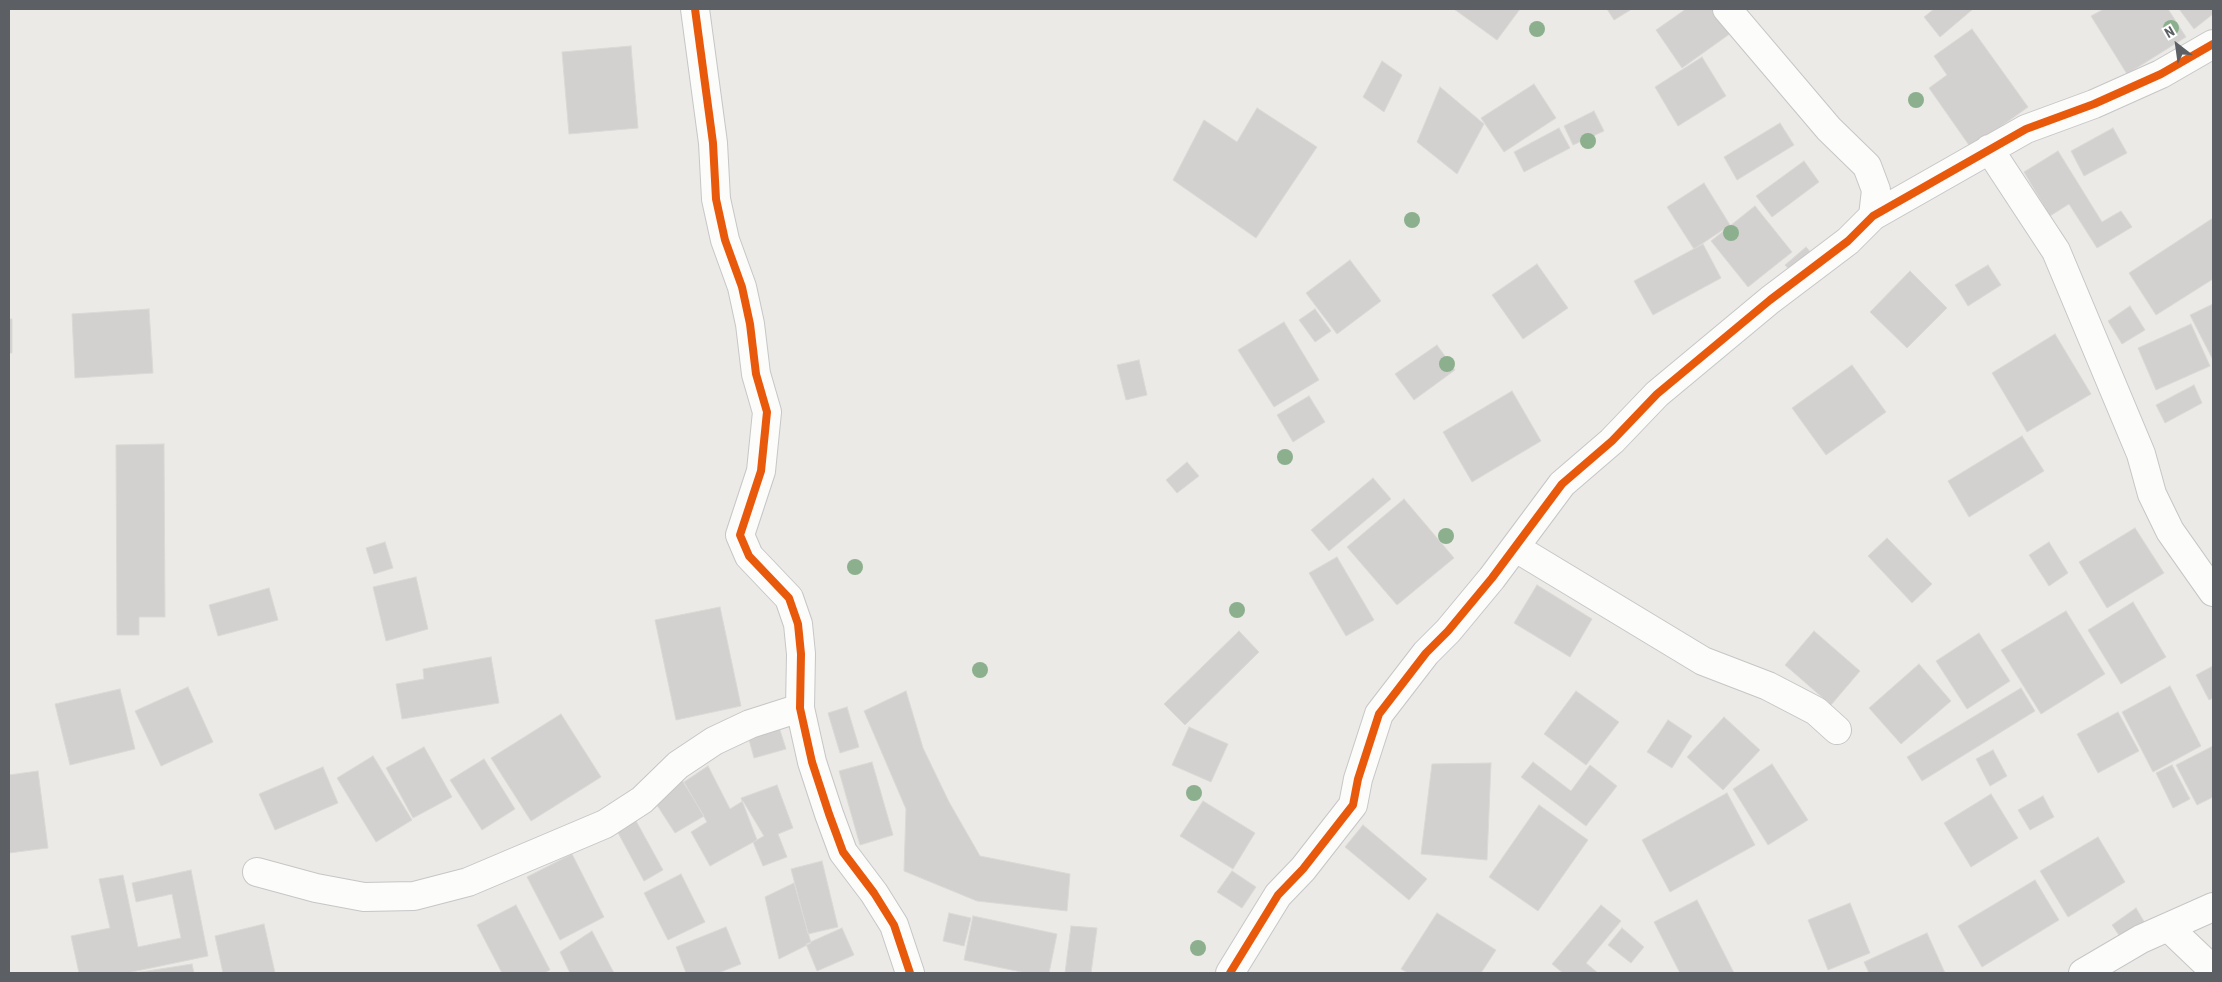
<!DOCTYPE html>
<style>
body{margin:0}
#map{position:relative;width:2222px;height:982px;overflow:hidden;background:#ebeae7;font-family:"Roboto Condensed",sans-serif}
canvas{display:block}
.frame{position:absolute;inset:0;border:10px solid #5c5f63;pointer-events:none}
.north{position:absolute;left:2152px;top:20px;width:50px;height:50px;-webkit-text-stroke:4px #fff;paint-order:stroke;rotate:330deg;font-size:14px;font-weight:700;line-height:20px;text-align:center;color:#5c5f63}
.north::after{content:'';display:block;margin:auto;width:18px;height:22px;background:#5c5f63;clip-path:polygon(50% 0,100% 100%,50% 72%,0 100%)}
</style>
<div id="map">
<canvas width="2222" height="982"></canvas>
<div class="frame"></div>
<div class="north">N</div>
</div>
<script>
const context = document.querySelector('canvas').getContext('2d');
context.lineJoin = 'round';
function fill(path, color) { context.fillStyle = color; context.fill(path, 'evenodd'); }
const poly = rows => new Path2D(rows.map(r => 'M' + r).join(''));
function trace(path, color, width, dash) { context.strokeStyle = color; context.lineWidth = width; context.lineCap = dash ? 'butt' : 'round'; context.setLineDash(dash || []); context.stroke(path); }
const building = poly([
 [1454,9,1520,9,1497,40,1454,9],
 [1607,9,1632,9,1614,20,1607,9],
 [1686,9,1714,9,1731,33,1682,68,1656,30,1686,9],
 [1934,9,1973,9,1940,37,1924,17,1934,9],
 [2104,9,2168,9,2186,37,2127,74,2091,16,2104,9],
 [2179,9,2213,9,2213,14,2194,29,2179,9],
 [1972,29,2028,107,1971,148,1929,88,1947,75,1934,56,1972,29],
 [631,46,638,128,569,134,562,52,631,46],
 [1702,57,1726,96,1678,126,1655,87,1702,57],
 [1382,61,1402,75,1384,112,1363,97,1382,61],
 [1534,84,1556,118,1504,152,1481,118,1534,84],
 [1440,87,1484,124,1457,174,1417,142,1440,87],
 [1257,108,1317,147,1256,238,1173,180,1204,120,1237,142,1257,108],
 [1594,111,1604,131,1573,145,1564,126,1594,111],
 [1780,123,1794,145,1737,180,1724,157,1780,123],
 [1559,128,1570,148,1524,172,1514,152,1559,128],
 [2113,128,2127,153,2084,176,2071,151,2113,128],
 [2058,151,2102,222,2121,211,2132,227,2097,248,2069,204,2050,216,2024,172,2058,151],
 [1804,161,1819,182,1772,217,1756,196,1804,161],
 [1704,183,1730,225,1694,249,1667,207,1704,183],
 [1755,206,1792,252,1748,287,1711,241,1755,206],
 [2213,218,2213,279,2156,315,2129,273,2213,218],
 [1703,244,1721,278,1653,315,1634,281,1703,244],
 [1806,247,1815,257,1795,276,1785,265,1806,247],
 [1350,260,1381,301,1337,334,1306,293,1350,260],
 [1537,264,1568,308,1523,339,1492,295,1537,264],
 [1988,265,2001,285,1968,306,1955,285,1988,265],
 [1910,271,1947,308,1907,348,1870,312,1910,271],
 [2213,304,2213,360,2190,315,2213,304],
 [2130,306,2145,330,2122,344,2108,321,2130,306],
 [149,309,153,373,75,378,72,314,149,309],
 [1315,309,1331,331,1315,342,1299,320,1315,309],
 [9,319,12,319,12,353,9,353,9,319],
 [1284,322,1319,380,1274,407,1238,350,1284,322],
 [2191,324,2210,366,2156,390,2138,348,2191,324],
 [2055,334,2091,394,2027,432,1992,373,2055,334],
 [1437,345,1455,370,1414,400,1395,374,1437,345],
 [1139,360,1147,395,1126,400,1117,365,1139,360],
 [1852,365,1886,412,1826,455,1792,408,1852,365],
 [2194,385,2202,403,2165,423,2156,405,2194,385],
 [1512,391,1541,441,1472,482,1443,432,1512,391],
 [1309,396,1325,422,1293,442,1277,415,1309,396],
 [2022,436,2044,471,1969,517,1948,481,2022,436],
 [164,444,165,617,139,617,139,635,117,635,116,445,164,444],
 [1187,462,1199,476,1177,493,1166,480,1187,462],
 [1373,478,1391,499,1329,551,1311,530,1373,478],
 [1404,499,1454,558,1397,605,1347,547,1404,499],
 [2135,528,2164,573,2107,608,2079,562,2135,528],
 [1887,538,1932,584,1912,603,1868,556,1887,538],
 [385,542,393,568,374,574,366,548,385,542],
 [2049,542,2068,573,2049,586,2029,555,2049,542],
 [1337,557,1374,620,1346,636,1309,573,1337,557],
 [416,577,428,629,386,641,373,587,416,577],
 [1537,585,1592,619,1570,657,1514,623,1537,585],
 [269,588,278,620,218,636,209,605,269,588],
 [2133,602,2166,657,2121,684,2088,630,2133,602],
 [720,607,741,706,676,720,655,620,720,607],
 [2066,611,2105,674,2041,714,2001,650,2066,611],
 [1239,631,1259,652,1185,725,1164,704,1239,631],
 [1814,631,1860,671,1831,705,1785,665,1814,631],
 [1979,633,2010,681,1967,709,1936,661,1979,633],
 [491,657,499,703,402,719,396,684,424,679,423,669,491,657],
 [1919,664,1951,701,1901,744,1869,708,1919,664],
 [2213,666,2213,698,2209,700,2196,675,2213,666],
 [2170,686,2201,746,2153,772,2122,712,2170,686],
 [188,687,213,742,161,766,135,711,188,687],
 [2021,688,2035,711,1922,781,1907,757,2021,688],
 [120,689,135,749,70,765,55,704,120,689],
 [906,691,923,748,949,802,980,856,1070,874,1067,911,977,901,904,871,906,809,864,711,906,691],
 [1576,691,1619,722,1586,765,1544,734,1576,691],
 [847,707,859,747,840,753,828,713,847,707],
 [2118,712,2139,751,2098,773,2077,734,2118,712],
 [561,714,601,777,531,821,491,758,561,714],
 [1724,717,1760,750,1723,790,1687,757,1724,717],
 [1668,720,1692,736,1672,768,1647,752,1668,720],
 [779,727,786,749,754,758,748,736,779,727],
 [1189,727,1228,744,1211,782,1172,765,1189,727],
 [2213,746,2213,797,2197,805,2176,765,2213,746],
 [424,747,452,797,413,818,386,768,424,747],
 [1993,750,2007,776,1990,786,1976,759,1993,750],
 [373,756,412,820,376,842,337,778,373,756],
 [484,759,515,809,482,830,450,780,484,759],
 [872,762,893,835,860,845,839,771,872,762],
 [1533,762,1571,791,1590,765,1617,786,1586,826,1521,777,1533,762],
 [1491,763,1487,860,1421,854,1432,764,1491,763],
 [1772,764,1808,820,1768,845,1733,789,1772,764],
 [2172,765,2190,799,2173,808,2156,773,2172,765],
 [708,766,730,809,743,801,764,836,710,866,691,832,707,822,684,782,708,766],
 [323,767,338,803,275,830,259,794,323,767],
 [38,771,48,848,9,853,9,775,38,771],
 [682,780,704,816,675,833,653,799,682,780],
 [777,785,793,828,778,834,787,857,763,866,753,842,757,840,741,798,777,785],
 [1727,793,1755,845,1670,892,1642,840,1727,793],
 [1991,794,2018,838,1971,867,1944,823,1991,794],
 [2043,796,2054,817,2030,830,2018,810,2043,796],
 [1203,801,1255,833,1233,869,1180,836,1203,801],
 [1539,805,1588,840,1538,911,1489,877,1539,805],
 [635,819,663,870,644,881,616,829,635,819],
 [1363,825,1427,879,1409,900,1345,847,1363,825],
 [2098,837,2125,882,2068,917,2040,871,2098,837],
 [572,854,604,917,560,940,527,877,572,854],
 [822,861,838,927,808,934,791,869,822,861],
 [191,870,208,956,127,973,79,973,71,936,110,928,99,879,123,875,138,947,181,938,172,894,136,902,132,883,191,870],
 [1232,871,1256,887,1242,908,1217,892,1232,871],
 [681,874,705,922,668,940,644,893,681,874],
 [2035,880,2059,920,1982,967,1958,926,2035,880],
 [794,883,811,943,779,959,765,897,794,883],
 [1697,900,1734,973,1680,973,1654,922,1697,900],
 [1850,903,1870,953,1828,970,1808,920,1850,903],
 [516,905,550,970,544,973,502,973,477,925,516,905],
 [1601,905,1621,921,1586,963,1598,973,1563,973,1552,964,1601,905],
 [2136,908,2145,923,2121,938,2112,925,2136,908],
 [949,913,971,918,964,946,943,941,949,913],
 [1437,913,1496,950,1481,973,1408,973,1401,969,1437,913],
 [973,916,1057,934,1049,973,1026,973,964,960,973,916],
 [264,924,275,973,223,973,215,936,264,924],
 [1071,926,1097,928,1091,973,1065,973,1071,926],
 [726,927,741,964,718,973,686,973,676,947,726,927],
 [842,928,854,955,817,971,806,944,842,928],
 [1622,928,1644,947,1631,963,1608,945,1622,928],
 [592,931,614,973,570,973,560,952,592,931],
 [1927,933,1945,973,1869,973,1864,962,1927,933],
 [192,964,194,973,135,973,192,964]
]);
fill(building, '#d2d1cf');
trace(building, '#dad9d6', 1);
const minor = poly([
 [695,9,713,143,716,199,725,240,742,287,750,324,756,374,767,412,761,471,740,535,749,556,789,598,798,624,801,654,800,708,812,762,829,814,843,852,874,893,894,925,910,973],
 [1727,9,1829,129,1867,166,1876,190,1873,216],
 [1989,149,2056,251,2141,454,2152,494,2170,531,2213,592],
 [1516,548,1703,661,1768,686,1816,711,1837,730],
 [257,872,316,888,364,897,414,896,468,882,605,824,642,800,678,765,714,741,750,724,800,708],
 [2168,927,2213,970],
 [1230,973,1278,895,1303,869,1353,805,1358,779,1379,714,1426,653,1448,631,1492,578,1562,484,1612,441,1657,394,1770,300,1848,241,1873,216,2026,129,2094,104,2161,74,2213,44],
 [2083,973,2141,939,2213,907]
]);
trace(minor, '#c6c6c6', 30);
trace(minor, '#fcfcfb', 28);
trace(poly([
 [695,9,713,143,716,199,725,240,742,287,750,324,756,374,767,412,761,471,740,535,749,556,789,598,798,624,801,654,800,708,812,762,829,814,843,852,874,893,894,925,910,973],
 [1230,973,1278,895,1303,869,1353,805,1358,779,1379,714,1426,653,1448,631,1492,578,1562,484,1612,441,1657,394,1770,300,1848,241,1873,216,2026,129,2094,104,2161,74,2213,44]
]), '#e8590c', 8);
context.fillStyle = '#8cb08d';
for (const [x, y] of [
 [2171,28],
 [1537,29],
 [1916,100],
 [1588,141],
 [1412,220],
 [1731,233],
 [1447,364],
 [1285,457],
 [1446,536],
 [855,567],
 [1237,610],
 [980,670],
 [1194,793],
 [1198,948]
]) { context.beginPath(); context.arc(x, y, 8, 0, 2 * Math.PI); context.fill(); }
</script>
